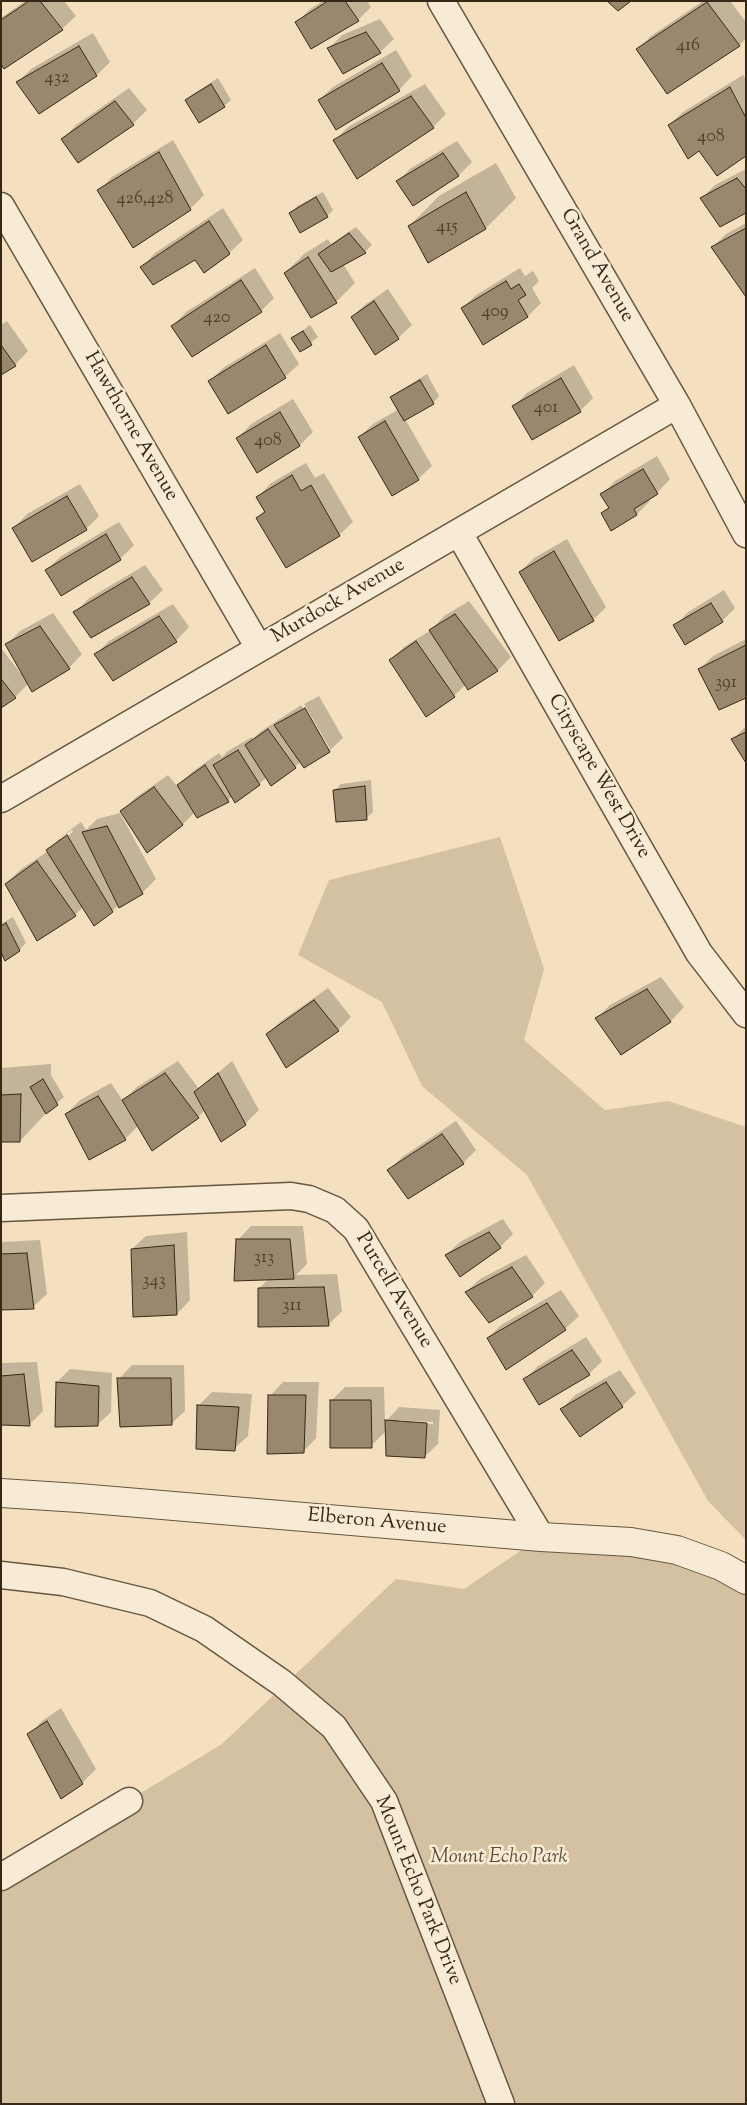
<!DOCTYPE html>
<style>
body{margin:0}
#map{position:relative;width:747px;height:2105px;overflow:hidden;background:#f4e0be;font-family:"Sorts Mill Goudy",serif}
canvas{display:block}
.frame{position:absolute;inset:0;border:2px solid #362817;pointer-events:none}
</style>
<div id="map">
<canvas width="747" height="2105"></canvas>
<div class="frame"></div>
</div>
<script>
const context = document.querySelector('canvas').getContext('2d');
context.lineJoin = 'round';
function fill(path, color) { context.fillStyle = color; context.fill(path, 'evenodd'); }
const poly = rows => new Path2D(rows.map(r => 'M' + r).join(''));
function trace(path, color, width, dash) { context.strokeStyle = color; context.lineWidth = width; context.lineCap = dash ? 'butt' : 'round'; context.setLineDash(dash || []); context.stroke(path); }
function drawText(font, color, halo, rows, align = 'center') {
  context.font = font + ' "Sorts Mill Goudy",serif'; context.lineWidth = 5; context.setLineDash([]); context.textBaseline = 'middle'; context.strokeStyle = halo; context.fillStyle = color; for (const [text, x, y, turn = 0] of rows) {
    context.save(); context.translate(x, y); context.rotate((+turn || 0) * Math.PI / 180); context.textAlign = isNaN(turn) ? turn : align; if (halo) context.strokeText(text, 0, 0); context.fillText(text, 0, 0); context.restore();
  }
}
fill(poly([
 [500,837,544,969,524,1040,605,1110,668,1101,746,1127,746,1540,708,1501,527,1175,422,1086,382,1002,298,955,329,880],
 [541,1537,631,1542,746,1580,746,2104,1,2104,1,1877,222,1744,396,1579,464,1589]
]), '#d4c1a2');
fill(poly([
 [25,1,64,1,76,16,62,29,1,62,1,18],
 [323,1,367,1,371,7,358,20,297,23,310,9],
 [703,1,730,1,746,22,746,38,740,45,668,92,638,49,651,36],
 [380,19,394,39,380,52,343,73,329,48,342,35],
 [93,33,110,62,97,75,39,113,18,82,31,69],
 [396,50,412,76,399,90,319,100,333,87],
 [743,75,746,79,746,155,700,149,669,125,683,112],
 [218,78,231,100,224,106,186,100,193,94],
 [425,84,446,114,433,127,334,141,348,127],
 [129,88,147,110,133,124,79,162,63,139,76,125],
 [173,140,204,195,190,209,133,247,99,191,112,177],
 [457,141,472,162,459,175,414,204,398,181,411,168],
 [496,163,516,198,486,228,429,261,409,226,439,196],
 [746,169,746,211,702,198,715,185],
 [323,192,333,210,327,216,290,213,297,206],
 [223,208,243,240,229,253,142,267,155,253],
 [746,223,746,295,712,248,726,234],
 [356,227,372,245,365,252,343,264,355,283,336,302,285,273,304,254,328,239,331,244],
 [255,268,274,298,261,311,173,326,186,312],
 [520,268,525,276,533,271,539,281,532,288,541,303,528,316,462,308,476,295],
 [388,289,412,325,398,338,352,317,366,304],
 [7,321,28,351,15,365,1,373,1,325],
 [310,325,318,337,300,351,293,338],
 [280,333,299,364,285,377,210,381,223,368],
 [574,365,593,398,580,411,513,407,527,393],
 [427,374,439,396,433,403,405,419,432,466,418,479,359,437,373,424,399,409,392,398,399,391],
 [293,399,313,432,300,445,258,471,238,438,251,424],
 [657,456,670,479,657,493,648,498,650,501,637,514,612,529,602,513,609,507,602,494,615,481],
 [306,463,315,478,324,473,353,522,339,535,258,518,265,510,258,497,271,483],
 [80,484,99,516,86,529,14,528,27,514],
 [119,522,134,545,120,559,61,594,47,570,60,557],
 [567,539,606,607,593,620,520,572,534,558],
 [145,565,163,590,149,603,91,636,75,613,88,599],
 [724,590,735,608,722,621,675,626,688,612],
 [469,601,511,657,498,670,469,688,466,684,454,696,391,660,404,647,431,630,444,616],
 [173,604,189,627,176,641,96,654,109,641],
 [53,613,82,654,69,668,29,683,15,697,1,707,1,648,25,679,26,678,6,645,20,631],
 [746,639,746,697,700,669,713,656],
 [319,696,343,738,329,751,301,761,295,767,267,777,259,784,232,796,228,801,195,812,183,824,147,851,122,811,135,798,168,775,177,786,192,772,219,753,222,757,228,751,252,737,253,739,260,732,301,705,327,749,330,749,304,704],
 [746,726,746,761,732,740],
 [371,780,373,812,366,818,334,791,341,784],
 [120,813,156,879,142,893,119,906,119,905,112,911,83,907,75,915,6,884,20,870,48,851,61,837,81,822,86,830,97,819],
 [72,830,73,832,60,841,60,838],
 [13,917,26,943,19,950,1,950,1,924],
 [661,977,684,1007,671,1021,622,1054,597,1018,610,1005],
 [328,988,351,1017,338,1030,267,1034,281,1021],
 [178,1061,199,1089,232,1061,259,1110,245,1124,205,1110,198,1117,139,1125,125,1139,66,1114,80,1100,111,1083,123,1101,137,1087],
 [51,1064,51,1075,64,1097,50,1109,20,1141,1,1141,1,1068],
 [456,1121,476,1150,463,1163,389,1170,402,1157],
 [503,1219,513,1234,500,1247,446,1255,460,1242],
 [251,1226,303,1226,307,1264,296,1275,337,1274,342,1311,329,1324,260,1326,259,1289,269,1278,238,1240],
 [187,1232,190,1300,177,1314,132,1249,146,1236],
 [40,1240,47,1294,33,1307,1,1309,1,1242],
 [526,1255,545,1283,532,1296,466,1292,480,1279],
 [561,1290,579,1316,565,1329,506,1368,488,1338,501,1325],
 [586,1337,602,1361,589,1374,525,1379,538,1366],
 [37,1362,43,1411,30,1424,1,1424,1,1363],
 [132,1365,184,1365,185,1411,171,1424,119,1379],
 [70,1369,112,1373,111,1412,97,1425,57,1382],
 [620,1370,636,1393,622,1406,580,1436,562,1409,575,1395],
 [283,1382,319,1382,316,1438,303,1452,270,1396],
 [345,1387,384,1387,385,1422,399,1407,440,1410,438,1444,424,1457,386,1431,371,1446,332,1400],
 [398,1420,433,1422,433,1424,398,1422],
 [212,1392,252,1394,248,1436,234,1449,199,1405],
 [61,1708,96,1769,82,1783,62,1797,29,1735,42,1721]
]), '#0003');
const building = poly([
 [29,1,40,1,63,30,4,69,1,64,1,20,29,1],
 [328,1,345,1,359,21,311,49,295,22,328,1],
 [607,1,631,1,618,11,607,1],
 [707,2,740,46,667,94,636,49,707,2],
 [366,32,381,53,343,74,327,48,366,32],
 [79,46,97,76,39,114,16,82,79,46],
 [382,63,400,91,336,130,318,100,382,63],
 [211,84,225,107,199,123,185,100,211,84],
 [730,87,746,118,746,156,717,176,699,151,688,159,668,125,730,87],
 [411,96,434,128,357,179,333,140,411,96],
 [115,101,134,125,78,163,61,139,115,101],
 [159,152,191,210,133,248,97,190,159,152],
 [443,153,459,176,413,206,396,181,443,153],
 [737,178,746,189,746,213,720,227,700,198,737,178],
 [466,192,486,229,428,263,408,226,466,192],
 [316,197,328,217,300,233,289,213,316,197],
 [209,221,230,254,204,273,195,260,153,285,140,267,209,221],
 [746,228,746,297,711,247,746,228],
 [349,233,366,253,331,272,318,254,349,233],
 [308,257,337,303,311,318,284,273,308,257],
 [241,280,262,312,192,357,171,326,241,280],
 [506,281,511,289,519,284,526,295,518,300,528,317,483,345,461,308,506,281],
 [374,301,399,339,375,355,351,317,374,301],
 [303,331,312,345,300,352,291,338,303,331],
 [1,345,16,366,1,375,1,345],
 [266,345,286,378,228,414,208,381,266,345],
 [561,378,581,412,532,440,512,406,561,378],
 [420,380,434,404,404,421,390,397,420,380],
 [280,412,300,446,257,473,236,438,280,412],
 [385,421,419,480,392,496,358,437,385,421],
 [643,469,658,494,634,509,637,515,611,531,601,513,609,508,600,494,643,469],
 [292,475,301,491,311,485,340,536,286,568,256,518,265,512,256,497,292,475],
 [67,496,87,530,32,562,12,528,67,496],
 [106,534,121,560,61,596,45,570,106,534],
 [554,551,594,621,559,641,519,572,554,551],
 [132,577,150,604,91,638,73,612,132,577],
 [711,603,723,622,685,645,673,625,711,603],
 [455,614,498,671,468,690,429,630,455,614],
 [159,616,177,642,113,681,94,654,159,616],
 [40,626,70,669,32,692,5,644,40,626],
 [416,641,455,697,426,717,389,660,416,641],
 [746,645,746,698,719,710,698,669,746,645],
 [1,679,16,698,1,708,1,679],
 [305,708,330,752,304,768,274,725,305,708],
 [268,729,296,768,271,786,245,745,268,729],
 [746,732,746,763,731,739,746,732],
 [238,750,260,785,235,803,213,765,238,750],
 [205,765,229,802,197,818,177,785,205,765],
 [365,786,367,820,336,822,333,790,365,786],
 [154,787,183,825,147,853,120,811,154,787],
 [107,826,143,894,119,908,82,832,107,826],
 [67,835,113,912,94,926,46,850,67,835],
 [37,861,76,916,37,941,5,884,37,861],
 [6,923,20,951,5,961,1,952,1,926,6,923],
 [647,989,671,1022,621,1055,595,1018,647,989],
 [314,1000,339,1031,286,1068,266,1034,314,1000],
 [165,1073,199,1118,152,1151,122,1100,165,1073],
 [218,1073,246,1125,221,1142,194,1092,218,1073],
 [43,1079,58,1105,46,1114,30,1087,43,1079],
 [21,1094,20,1142,1,1142,1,1095,21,1094],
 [98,1096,126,1140,89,1160,65,1114,98,1096],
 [442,1134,464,1164,408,1199,387,1170,442,1134],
 [489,1232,501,1248,460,1277,445,1255,489,1232],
 [236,1239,290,1239,294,1279,234,1281,236,1239],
 [174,1245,177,1315,133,1317,131,1249,174,1245],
 [27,1253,34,1309,1,1310,1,1254,27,1253],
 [512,1267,533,1297,489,1323,465,1292,512,1267],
 [324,1287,329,1326,258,1327,258,1288,324,1287],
 [547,1303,566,1330,506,1370,487,1338,547,1303],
 [572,1350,590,1375,539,1405,523,1379,572,1350],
 [24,1374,30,1426,1,1425,1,1376,24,1374],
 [117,1378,171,1378,172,1425,120,1427,117,1378],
 [56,1382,99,1386,98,1426,55,1427,56,1382],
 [606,1382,623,1407,580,1437,560,1409,606,1382],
 [268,1395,306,1395,304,1453,267,1454,268,1395],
 [330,1400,371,1400,372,1448,330,1448,330,1400],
 [197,1405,239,1407,235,1451,196,1449,197,1405],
 [385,1420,427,1423,425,1458,386,1456,385,1420],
 [47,1721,83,1784,61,1799,27,1734,47,1721]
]);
fill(building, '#99886e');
trace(building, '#362817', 1);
const minor = poly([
 [441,1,677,405,746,534],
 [1,206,259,648],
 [459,533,699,953,746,1014],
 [1,799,677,405],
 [1,1208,291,1196,309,1199,335,1210,356,1229,541,1537],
 [1,1575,63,1582,150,1603,204,1629,282,1683,334,1727,384,1801,501,2104],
 [1,1877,129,1801]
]);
const tertiary = poly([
 [1,1493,79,1498,541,1537,631,1542,677,1550,721,1566,746,1580]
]);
trace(minor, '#665641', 29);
trace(tertiary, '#665641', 30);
trace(minor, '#f8ebd5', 26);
trace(tertiary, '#f8ebd5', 28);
drawText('18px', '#4f402d', null, [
 ["416",688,47],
 ["432",57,79],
 ["408",711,138],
 ["426,428",145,200],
 ["415",447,228],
 ["409",495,313],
 ["420",217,319],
 ["401",546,409],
 ["408",268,442],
 ["391",726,684],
 ["313",264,1259],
 ["343",154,1282],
 ["311",292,1307]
]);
drawText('20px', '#362817', '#f8ebd5', [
 ["Grand Avenue",596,266,60],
 ["Hawthorne Avenue",130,427,60],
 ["Murdock Avenue",339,602,-30],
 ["Cityscape West Drive",598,777,60],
 ["Purcell Avenue",393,1291,59],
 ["Elberon Avenue",377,1523,5],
 ["Mount Echo Park Drive",417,1891,68]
]);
drawText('italic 20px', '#5e4e3a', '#f8ebd5', [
 ["Mount Echo Park",499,1859]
]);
</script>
